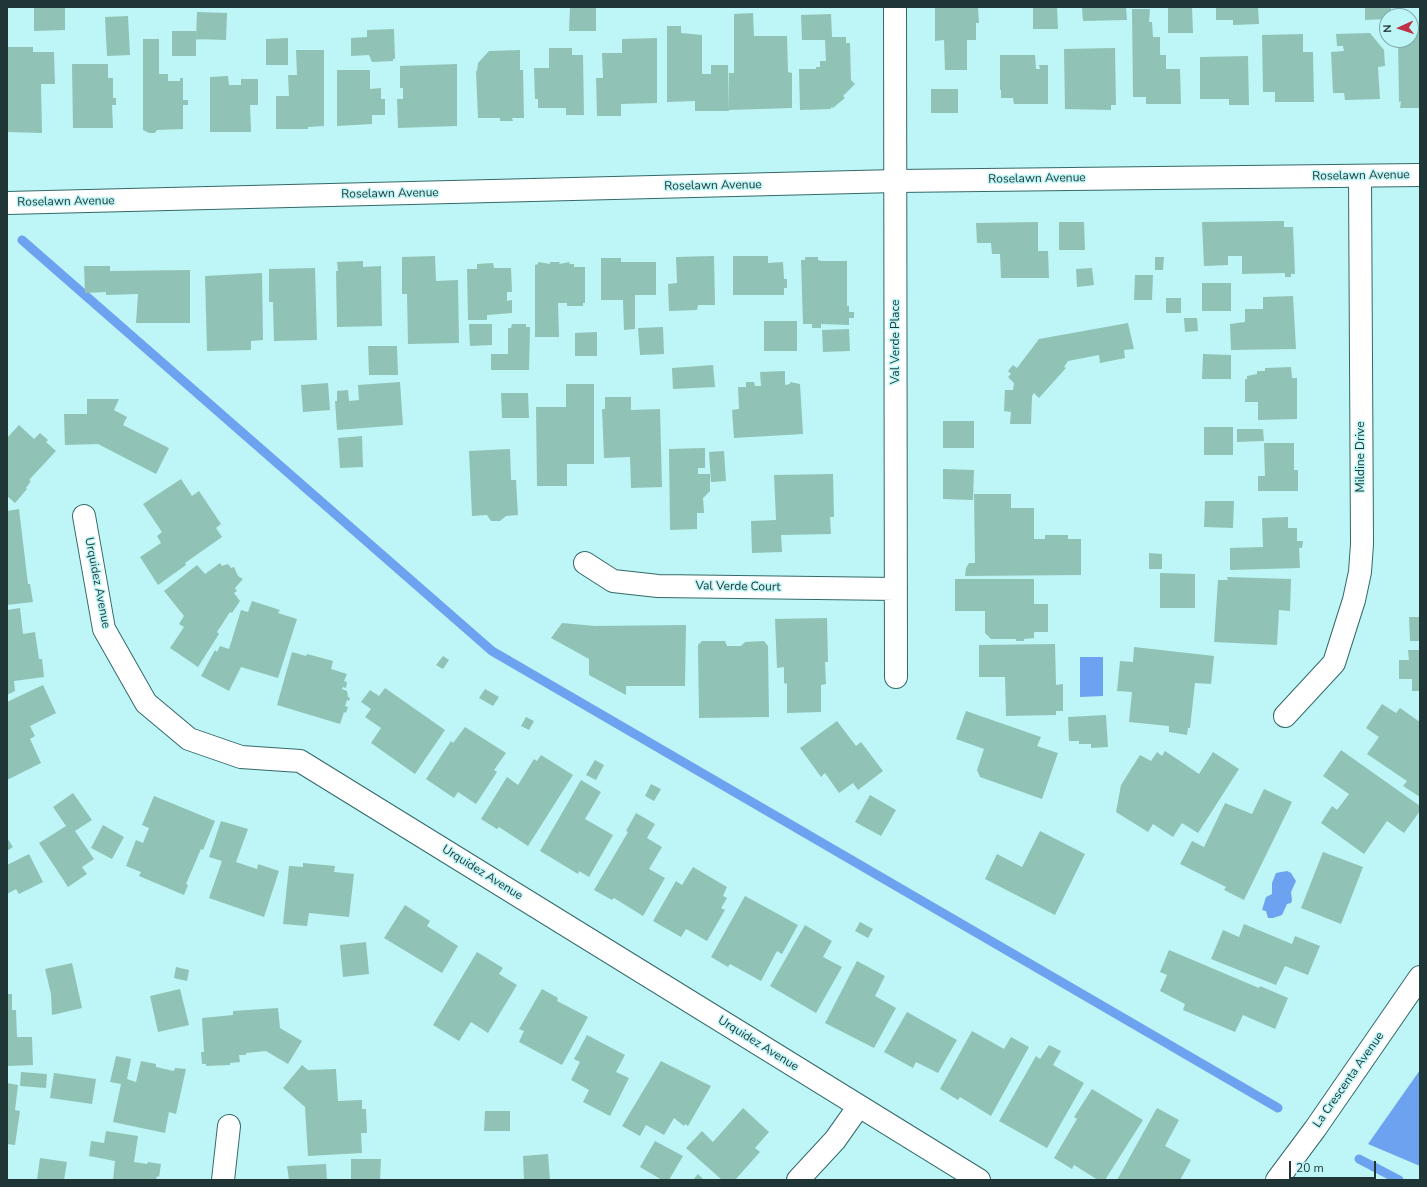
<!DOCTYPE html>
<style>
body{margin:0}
#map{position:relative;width:1427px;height:1187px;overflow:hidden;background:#bef5f6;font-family:"Nunito Sans",sans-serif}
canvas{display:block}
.frame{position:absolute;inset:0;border:8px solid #1f3536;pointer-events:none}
.north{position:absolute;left:1379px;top:8px;width:40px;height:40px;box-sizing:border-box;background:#bef5f6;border:1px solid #7ea8a9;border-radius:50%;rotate:267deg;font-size:11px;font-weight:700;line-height:16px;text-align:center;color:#1f3536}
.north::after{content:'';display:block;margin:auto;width:14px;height:18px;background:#c03046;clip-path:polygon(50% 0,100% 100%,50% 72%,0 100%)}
.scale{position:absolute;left:1289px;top:1161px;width:87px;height:18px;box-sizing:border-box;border:2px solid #1f3536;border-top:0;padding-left:5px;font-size:12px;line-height:14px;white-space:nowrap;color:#1f3536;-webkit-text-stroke:3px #bef5f6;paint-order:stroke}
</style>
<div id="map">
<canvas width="1427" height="1187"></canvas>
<div class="frame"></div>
<div class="north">N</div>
<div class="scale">20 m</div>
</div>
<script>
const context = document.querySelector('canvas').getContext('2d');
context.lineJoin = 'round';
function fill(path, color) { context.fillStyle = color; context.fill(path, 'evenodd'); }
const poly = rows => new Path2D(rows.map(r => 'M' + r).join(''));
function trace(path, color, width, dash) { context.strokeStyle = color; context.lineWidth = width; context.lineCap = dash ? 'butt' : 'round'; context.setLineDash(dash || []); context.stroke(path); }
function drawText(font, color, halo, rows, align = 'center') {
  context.font = font + ' "Nunito Sans",sans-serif'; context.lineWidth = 3; context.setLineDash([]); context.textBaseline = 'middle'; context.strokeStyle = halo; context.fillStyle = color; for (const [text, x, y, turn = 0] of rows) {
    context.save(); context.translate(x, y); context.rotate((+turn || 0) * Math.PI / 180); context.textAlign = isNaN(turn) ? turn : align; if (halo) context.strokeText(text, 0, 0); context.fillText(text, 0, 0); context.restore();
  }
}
fill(poly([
 [1080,657,1103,657,1103,696,1080,697],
 [1287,871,1291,873,1296,881,1291,892,1292,900,1291,903,1287,904,1282,915,1273,918,1268,918,1266,911,1262,910,1266,897,1272,894,1272,883,1276,873],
 [1420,1070,1420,1166,1368,1144]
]), '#6ca2f0');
trace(poly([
 [22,240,492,651,1278,1108],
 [1359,1159,1399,1180]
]), '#6ca2f0', 9);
fill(poly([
 [34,7,65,7,65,30,34,31],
 [570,7,596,7,596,31,569,31],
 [935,7,978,7,979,23,976,23,976,40,967,40,967,70,945,70,944,40,935,41],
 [1033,7,1057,7,1058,29,1033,29],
 [1082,7,1126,7,1127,20,1083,21],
 [1168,7,1192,7,1193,33,1168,33],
 [1216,7,1258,7,1259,24,1233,25,1233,20,1216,20],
 [1365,7,1391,7,1391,16,1387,16,1387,19,1365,20],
 [1132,9,1150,9,1149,22,1152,22,1153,37,1160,37,1160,55,1166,55,1166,69,1180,69,1181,104,1146,104,1146,97,1133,97],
 [197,12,227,13,226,40,196,39],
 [753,13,754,36,787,36,788,72,792,73,792,108,729,110,729,73,734,73,734,14],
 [831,14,832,37,846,37,846,43,850,43,851,80,855,84,843,96,845,98,833,108,832,107,830,109,800,110,799,69,816,69,816,67,820,67,820,61,826,61,825,40,802,40,801,15],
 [128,16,130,55,107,56,105,17],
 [667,26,681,26,681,33,702,35,702,74,711,74,711,65,728,65,729,111,695,111,695,101,667,102],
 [1411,27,1420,27,1420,108,1400,108,1401,101,1399,102,1398,40,1411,40],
 [394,29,395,59,393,59,393,61,372,62,369,55,351,56,351,38,367,37,367,30],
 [172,31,196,31,196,56,172,56],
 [1370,33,1384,50,1385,66,1378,67,1380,99,1345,100,1344,93,1333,93,1331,52,1344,51,1343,46,1337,46,1336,34],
 [1303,34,1303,52,1313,52,1314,102,1275,102,1275,92,1263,92,1262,35],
 [288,38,288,65,266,65,266,39],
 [657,38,657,103,621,104,621,116,597,116,596,78,603,78,602,53,622,53,622,39],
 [143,39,159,39,159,74,168,74,168,81,180,81,180,78,183,78,183,100,188,100,188,105,183,105,183,129,157,130,155,133,149,133,143,130],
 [7,47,33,47,33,52,54,52,55,84,41,84,42,133,7,132],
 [549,48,572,48,572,55,583,55,584,115,566,115,566,108,538,108,538,99,535,99,534,68,549,68],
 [1115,48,1116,105,1111,105,1111,110,1065,109,1064,49],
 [296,50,324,50,324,126,308,127,308,129,276,129,276,96,289,96,288,75,297,75],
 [520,50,520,70,523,70,524,118,512,118,513,121,500,121,500,118,478,118,476,71,477,71,478,63,489,51],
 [1000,55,1035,55,1036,69,1040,69,1039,65,1048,65,1048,104,1014,104,1013,98,1001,98,1001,90,1000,90],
 [1248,56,1249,105,1229,105,1229,99,1200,99,1200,57],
 [72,64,108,64,108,78,113,78,113,98,116,98,116,105,112,105,113,128,73,128],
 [457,64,457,126,398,128,397,99,403,99,403,88,400,88,400,66],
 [337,70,370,70,370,89,381,88,381,99,385,99,385,115,372,115,372,124,337,126],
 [228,76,229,85,241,85,241,79,258,79,258,105,250,105,251,132,210,132,210,77],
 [931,89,958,89,958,113,931,113],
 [1284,221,1284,227,1293,227,1295,274,1291,274,1291,277,1285,277,1285,273,1242,274,1242,256,1228,256,1228,265,1204,266,1202,222],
 [1038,222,1038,251,1048,251,1049,278,1001,278,1000,254,992,254,991,243,977,243,976,223],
 [1059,222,1084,222,1085,250,1059,250],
 [435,256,436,281,458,280,459,343,408,344,407,294,402,294,402,257],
 [714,256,715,305,698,305,697,310,669,311,668,284,677,283,676,257],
 [733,256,768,256,768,263,783,262,784,279,787,279,787,288,784,288,784,295,733,295],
 [805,257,818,257,818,260,821,261,847,261,847,306,849,306,849,312,854,312,854,318,849,318,849,325,821,324,821,328,812,328,812,324,803,324,801,260,805,260],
 [1155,257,1164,257,1163,270,1155,270],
 [601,258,621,258,621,262,656,262,656,295,635,295,635,329,624,330,623,300,601,300],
 [363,261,363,267,381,266,382,326,337,327,336,271,338,271,337,262],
 [538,262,550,264,550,262,560,262,559,264,570,262,569,264,574,264,574,267,585,267,585,303,583,303,583,306,567,306,567,303,558,303,559,337,535,337,535,265,538,264],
 [493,263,494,268,511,268,512,292,507,292,507,301,512,300,512,313,487,315,487,320,468,320,467,269,477,269,477,264],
 [84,266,110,266,110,271,190,270,190,323,136,323,138,294,106,295,106,292,85,293],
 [315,268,317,340,274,341,273,302,269,302,269,269],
 [1092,268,1094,285,1077,287,1076,269],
 [262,273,263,340,251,341,251,350,207,351,205,276],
 [1135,275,1153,275,1152,300,1134,300],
 [1202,283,1231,283,1231,311,1202,311],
 [1293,296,1296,349,1231,350,1230,324,1245,322,1245,309,1263,309,1263,297],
 [1166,298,1181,298,1181,313,1166,313],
 [1184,318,1197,318,1198,331,1185,332],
 [764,321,797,321,797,351,764,351],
 [1128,323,1134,349,1124,350,1125,358,1100,363,1099,355,1068,361,1064,367,1066,368,1039,398,1034,393,1032,396,1031,424,1010,424,1011,412,1004,411,1005,390,1013,390,1014,383,1008,377,1011,374,1008,371,1013,365,1017,368,1039,339],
 [469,324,492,324,492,345,470,346],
 [512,324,526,324,526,327,530,327,529,370,491,370,491,354,508,354,508,328,511,328],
 [663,327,664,354,640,355,638,328],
 [849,329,850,351,823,352,822,330],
 [597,332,597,356,575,356,575,333],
 [368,346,397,346,398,375,369,375],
 [1203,354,1231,355,1231,379,1202,379],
 [713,365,715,387,673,389,672,368],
 [1291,367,1292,378,1297,378,1297,419,1258,420,1258,402,1245,402,1245,379,1247,379,1247,376,1257,374,1257,371,1265,371,1265,368],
 [785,371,785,385,790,384,790,382,800,384,803,434,734,438,732,410,739,409,738,387,746,387,746,382,754,382,755,386,761,386,760,372],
 [400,382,403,425,337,430,335,401,337,401,337,391,348,390,349,401,359,400,358,385],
 [328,383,330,410,303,412,301,385],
 [566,384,594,384,594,464,567,464,567,486,537,486,536,407,566,407],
 [501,393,528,393,529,418,502,418],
 [605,397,631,397,631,410,660,409,662,487,631,488,630,457,604,458,602,409,605,409],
 [87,399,119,399,114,410,127,417,123,425,169,448,156,474,98,444,65,445,64,414,87,414],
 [943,421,974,421,974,448,943,448],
 [19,425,34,439,40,433,48,440,46,442,56,451,29,480,31,481,26,488,27,489,15,503,7,496,7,438],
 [1204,427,1233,427,1233,455,1204,455],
 [1237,429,1263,429,1264,441,1237,442],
 [362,436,363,467,340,468,338,438],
 [1264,443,1294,443,1294,470,1298,470,1298,491,1258,491,1258,476,1265,476],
 [705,448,705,468,698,468,698,474,710,474,710,491,703,498,704,513,697,513,697,529,670,530,669,449],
 [510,449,511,480,516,480,518,515,506,516,500,521,491,521,487,515,472,516,469,451],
 [724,451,726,481,711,482,709,452],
 [943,469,974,470,973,500,943,499],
 [833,474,834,517,830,517,831,534,781,535,782,552,752,553,751,521,776,520,774,475],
 [181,479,192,496,199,491,221,524,216,528,222,537,185,563,186,565,158,585,140,557,161,543,157,536,162,532,143,504],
 [974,494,1011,494,1011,508,1034,508,1034,539,1045,539,1045,535,1068,535,1068,539,1081,539,1081,575,965,576,966,568,969,563,975,563],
 [1205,501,1234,501,1233,528,1204,527],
 [19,509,28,584,30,584,33,602,7,605,7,511],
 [1288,517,1288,528,1297,528,1297,541,1303,541,1302,548,1299,548,1300,568,1230,570,1230,548,1263,547,1262,518],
 [1149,553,1162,554,1162,569,1149,569],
 [220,563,222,566,228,564,231,568,234,567,238,576,243,579,235,588,237,591,234,593,240,601,232,613,230,612,217,632,219,634,198,667,170,648,184,627,179,624,184,616,164,591,197,565,205,574],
 [1160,573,1195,574,1195,608,1160,608],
 [1227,577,1291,579,1290,611,1279,610,1277,645,1214,642,1218,580,1228,580],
 [955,579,1034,579,1034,604,1048,604,1048,632,1034,632,1034,638,1024,639,1024,641,1016,641,1016,639,991,639,985,633,985,611,955,611],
 [252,601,280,610,278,613,297,619,278,678,241,667,229,691,201,676,215,650,217,652,220,646,229,649,241,610,248,612],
 [20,608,23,634,35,632,39,659,42,659,44,677,14,681,15,691,7,695,7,610],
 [1409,617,1420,617,1420,641,1410,641],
 [827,618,828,662,825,662,826,684,821,685,821,712,787,713,787,684,784,683,784,667,777,668,775,619],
 [562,623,595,626,686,625,685,686,626,686,626,695,589,675,589,659,551,638],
 [702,641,725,641,727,646,741,646,745,642,764,641,768,646,769,717,699,718,698,645],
 [1055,644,1056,685,1063,684,1063,711,1056,711,1056,715,1006,716,1005,677,979,677,979,645],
 [1134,647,1214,656,1211,684,1195,683,1190,728,1188,728,1187,735,1169,732,1169,726,1129,722,1132,692,1117,691,1120,661,1133,662],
 [1408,650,1420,650,1420,691,1412,691,1412,679,1399,679,1399,660,1409,660],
 [292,652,306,656,307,654,333,661,331,669,347,674,344,681,347,682,346,688,343,687,342,689,347,691,348,697,350,698,349,701,347,700,345,706,348,707,346,713,344,712,340,724,277,705],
 [443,656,449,660,443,669,436,665],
 [43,685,56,713,30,726,35,736,30,739,41,763,7,780,7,702],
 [385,688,445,730,415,774,371,743,381,728,365,717,371,709,361,702,370,690,379,696],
 [485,689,499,697,493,706,479,698],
 [1382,704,1396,713,1400,708,1420,722,1420,797,1403,786,1407,781,1367,754,1379,737,1366,728],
 [966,711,1041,737,1037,746,1058,753,1042,799,980,777,977,770,984,749,956,739],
 [1106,715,1108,747,1091,748,1091,744,1079,744,1079,741,1069,741,1068,717],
 [526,717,534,721,529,730,521,726],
 [837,721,856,746,861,742,883,771,858,790,853,783,839,793,825,773,821,777,800,748],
 [465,727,506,753,494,770,497,772,476,804,458,792,454,798,426,779,451,741,453,743],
 [1341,750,1420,806,1420,811,1404,833,1387,821,1364,854,1321,823,1332,806,1337,810,1349,794,1323,776],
 [1165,751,1199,774,1213,752,1239,769,1198,833,1182,823,1173,837,1153,824,1148,832,1116,812,1121,785,1140,755,1151,761,1157,752,1162,756],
 [541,755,573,775,528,846,499,827,497,829,481,819,507,777,518,785,534,759,537,761],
 [595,760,604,765,596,780,586,775],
 [581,780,601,792,585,819,613,835,589,877,579,871,578,874,540,851],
 [651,784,661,789,654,801,645,796],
 [1264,789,1292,802,1244,900,1224,890,1226,887,1180,864,1192,841,1204,847,1225,803,1252,814],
 [73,793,92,820,75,831,94,859,82,867,87,874,68,887,39,843,66,826,53,807],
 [870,795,896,810,881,836,855,822],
 [154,796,215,821,203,850,201,849,186,884,188,885,184,895,139,876,141,872,126,866,136,840,143,843,149,828,142,825],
 [636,813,655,824,647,838,662,847,649,869,665,878,643,916,614,898,612,900,594,890,628,832,626,831],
 [221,821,248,829,236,862,257,869,258,864,279,871,264,917,209,898,222,861,209,857],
 [103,825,124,837,112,859,91,848],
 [1040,831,1085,854,1055,915,985,879,997,854,1022,867],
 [7,838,13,847,7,851],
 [1323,852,1363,867,1341,924,1301,908],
 [29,854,43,882,19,894,16,889,7,894,7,865],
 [303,863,335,866,334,872,354,874,349,917,309,913,307,926,283,924,289,866,303,867],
 [693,867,727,887,723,896,727,898,721,908,725,910,707,941,686,929,681,937,653,921,676,881,682,885],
 [745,896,798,925,782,954,777,951,761,981,730,964,728,967,711,957],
 [405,905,430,921,427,926,458,946,442,973,384,938],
 [860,922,873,929,868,938,855,931],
 [1244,924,1292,944,1295,936,1320,946,1308,975,1285,966,1276,985,1211,959,1223,930,1239,937],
 [805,925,832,941,823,957,842,967,816,1013,770,986],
 [366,942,369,974,343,977,340,945],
 [1169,950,1259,988,1260,986,1288,998,1275,1029,1243,1015,1235,1032,1183,1010,1185,1004,1160,991,1167,975,1160,972],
 [477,952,503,968,499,974,517,985,488,1033,471,1022,459,1041,433,1025],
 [857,961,885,976,875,996,896,1008,874,1048,825,1023],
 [72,963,82,1008,52,1015,51,994,45,969],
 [176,967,189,970,187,981,174,978],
 [180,989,189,1025,158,1032,150,996],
 [542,989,558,998,557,1001,588,1017,562,1065,519,1042,524,1031,519,1029],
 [7,994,12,994,12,1010,16,1010,17,1037,32,1037,33,1065,7,1066],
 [278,1008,280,1028,302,1041,288,1064,266,1051,246,1053,246,1055,239,1055,240,1062,230,1063,230,1065,206,1066,206,1064,202,1064,201,1052,204,1052,202,1018,233,1015,233,1011],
 [907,1012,957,1040,938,1073,916,1062,913,1068,884,1052],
 [972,1031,1004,1049,1011,1037,1029,1047,991,1116,960,1097,958,1100,940,1089],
 [587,1035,625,1055,616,1072,629,1078,610,1116,583,1102,589,1090,571,1080,580,1062,574,1059],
 [1049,1045,1061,1051,1053,1065,1084,1083,1047,1148,999,1121,1036,1056,1040,1059],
 [116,1056,131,1059,127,1079,136,1082,141,1061,156,1064,156,1067,174,1071,175,1068,186,1069,176,1114,169,1112,165,1133,113,1122,121,1084,110,1082],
 [661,1061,711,1086,688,1126,685,1124,684,1126,674,1118,664,1135,646,1125,640,1136,622,1126],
 [302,1065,308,1070,336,1069,338,1101,362,1100,362,1109,366,1109,367,1133,361,1133,362,1153,308,1156,305,1107,283,1088],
 [21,1072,47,1074,46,1088,20,1086],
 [54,1073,96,1079,92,1104,50,1098],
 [7,1083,18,1085,15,1110,20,1111,15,1145,7,1144],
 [1092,1089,1143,1120,1105,1180,1098,1180,1074,1165,1072,1169,1054,1158,1077,1119,1074,1117],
 [743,1108,769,1132,755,1148,760,1152,735,1180,722,1180,686,1148,702,1131,713,1142],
 [1157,1108,1179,1120,1165,1146,1191,1160,1180,1180,1117,1180],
 [485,1111,510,1111,510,1131,484,1131],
 [106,1131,138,1136,134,1162,147,1164,148,1162,161,1164,159,1177,157,1176,156,1180,113,1180,115,1161,89,1156,91,1141,104,1143],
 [655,1141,683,1156,669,1180,662,1180,640,1167],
 [548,1154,550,1180,524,1180,523,1156],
 [40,1158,67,1162,64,1180,37,1180],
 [351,1159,381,1159,380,1180,351,1180],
 [326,1164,327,1180,289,1180,287,1166],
 [698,1174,704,1180,693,1180]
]), '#90c3b6');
const street = poly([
 [895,7,896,677],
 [84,516,104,629,146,703,189,739,241,757,300,761,979,1180],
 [585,563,613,581,658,586,896,589],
 [1285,716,1334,663,1354,600,1360,572,1362,544,1360,176],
 [223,1180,229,1126],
 [798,1180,835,1140,859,1106]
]);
const secondary = poly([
 [7,203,896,181,1420,175],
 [1277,1180,1315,1129,1420,977]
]);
trace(street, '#34696a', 24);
trace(secondary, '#34696a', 24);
trace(street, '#fff', 22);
trace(secondary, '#fff', 22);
drawText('12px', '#1f3536', '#bef5f6', [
 ["Roselawn Avenue",1361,176,-1],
 ["Roselawn Avenue",1037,179,-1],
 ["Roselawn Avenue",713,186,-1],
 ["Roselawn Avenue",390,194,-1],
 ["Roselawn Avenue",66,202,-1],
 ["Val Verde Place",896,342,-90],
 ["Mildine Drive",1361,457,-90],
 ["Urquidez Avenue",97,583,79],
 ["Val Verde Court",738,587,1],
 ["Urquidez Avenue",482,873,32],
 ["Urquidez Avenue",758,1044,32],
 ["La Crescenta Avenue",1349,1080,-55]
]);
</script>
